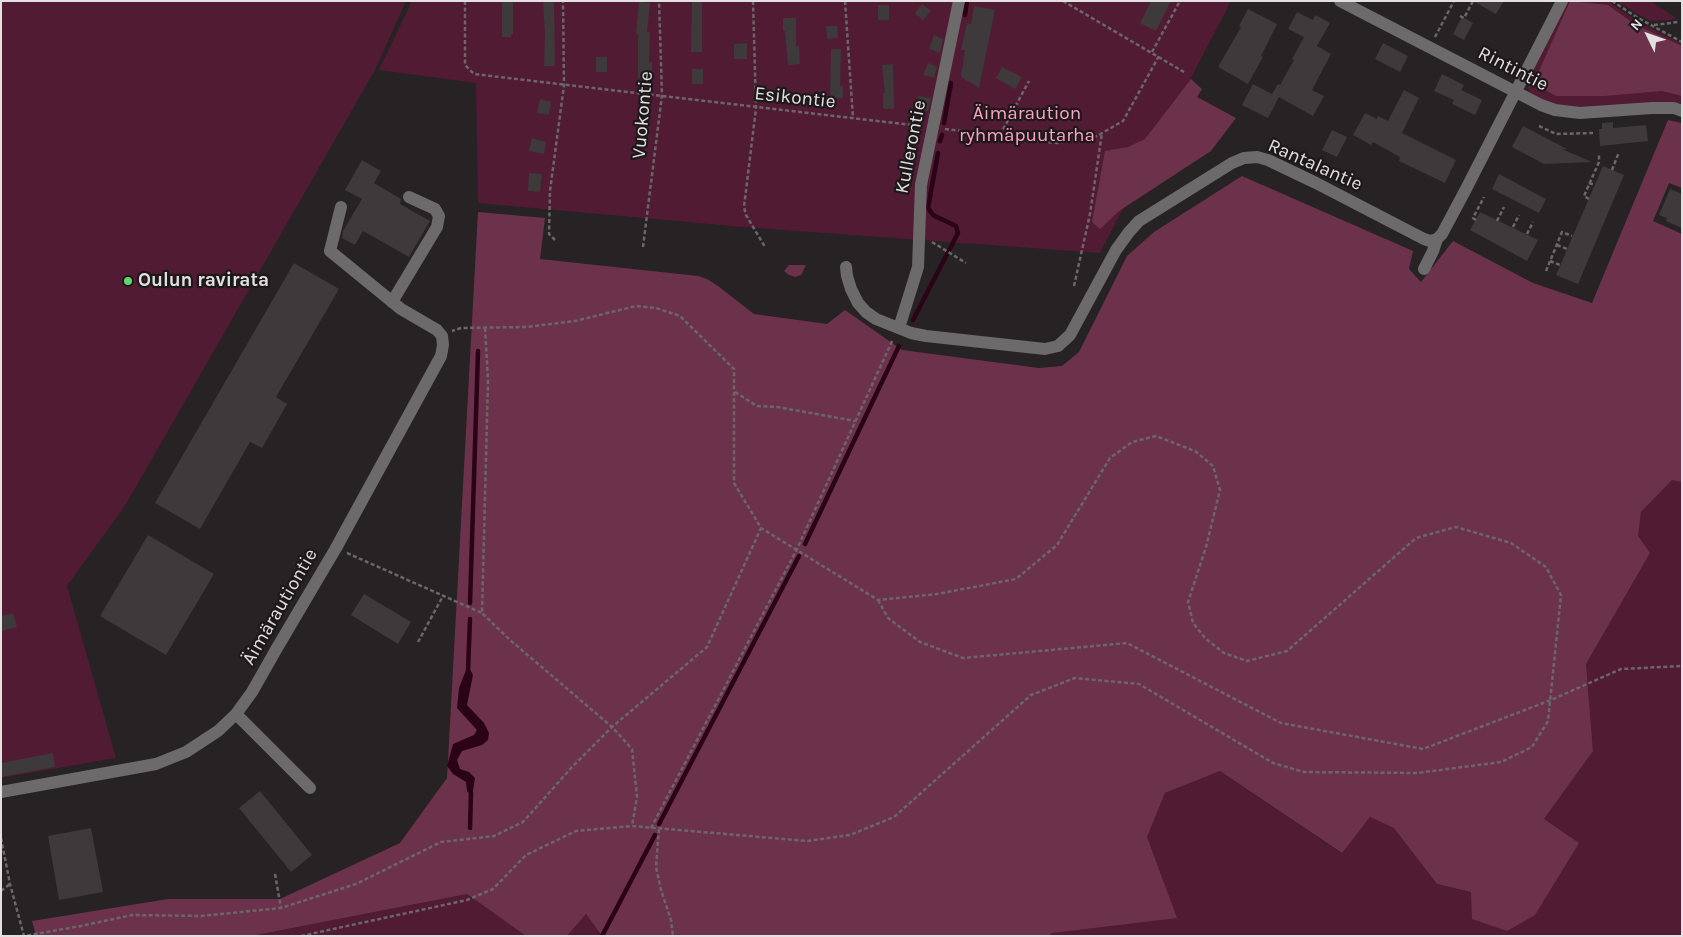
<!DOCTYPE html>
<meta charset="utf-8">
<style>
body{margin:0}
#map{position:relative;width:1683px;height:937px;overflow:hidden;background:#272224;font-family:Karla,sans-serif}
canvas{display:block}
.frame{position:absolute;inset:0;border:2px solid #e3e0e1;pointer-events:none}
.north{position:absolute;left:1623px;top:10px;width:50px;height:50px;-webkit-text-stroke:4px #1d191a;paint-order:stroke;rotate:312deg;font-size:14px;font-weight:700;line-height:20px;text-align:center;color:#e3e0e1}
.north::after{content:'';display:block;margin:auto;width:18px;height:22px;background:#e3e0e1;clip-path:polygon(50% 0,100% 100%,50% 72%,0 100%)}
</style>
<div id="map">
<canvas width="1683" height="937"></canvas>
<div class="frame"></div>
<div class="north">N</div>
</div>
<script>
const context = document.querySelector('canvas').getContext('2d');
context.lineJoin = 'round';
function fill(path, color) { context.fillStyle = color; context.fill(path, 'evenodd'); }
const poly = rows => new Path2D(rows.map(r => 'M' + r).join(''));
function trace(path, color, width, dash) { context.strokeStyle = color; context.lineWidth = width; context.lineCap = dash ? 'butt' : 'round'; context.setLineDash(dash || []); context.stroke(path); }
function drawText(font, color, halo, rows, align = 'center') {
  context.font = font + ' Karla,sans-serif'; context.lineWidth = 4.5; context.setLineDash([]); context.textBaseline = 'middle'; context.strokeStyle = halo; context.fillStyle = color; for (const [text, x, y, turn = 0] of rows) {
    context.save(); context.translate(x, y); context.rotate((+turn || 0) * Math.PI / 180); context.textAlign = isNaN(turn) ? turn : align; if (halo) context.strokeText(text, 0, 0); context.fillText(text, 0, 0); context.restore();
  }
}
fill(poly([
 [1,1,406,1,375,70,133,492,124,507,67,586,116,758,1,778],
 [412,1,1231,1,1100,253,743,227,478,203,476,83,379,70],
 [1568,1,1608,1,1635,20,1682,44,1682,105,1580,108,1555,105,1533,96,1529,92,1527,80],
 [1616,1,1650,1,1676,18,1672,20,1650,21],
 [1673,479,1682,482,1682,936,1049,936,1147,837,1165,793,1220,771,1341,853,1370,817,1395,828,1437,884,1471,892,1544,819,1593,751,1586,664,1650,553,1637,536,1641,512],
 [467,894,526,936,251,936],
 [586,914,602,936,567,936]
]), '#511b33');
fill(poly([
 [1570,1,1608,5,1634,24,1682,46,1682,96,1662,91,1604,96,1556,96,1537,85,1539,71],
 [1191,79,1202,89,1197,97,1236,118,1211,151,1119,211,1100,229,1092,222,1105,151,1128,147,1145,139],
 [1668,120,1682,123,1682,188,1669,183,1653,221,1682,234,1682,482,1672,480,1641,512,1638,536,1650,553,1586,664,1593,751,1544,819,1579,843,1535,915,1507,931,1472,919,1471,892,1437,884,1394,828,1370,817,1342,853,1220,771,1165,793,1147,837,1177,918,1052,933,1049,936,602,936,586,914,567,936,526,936,467,894,251,936,36,936,32,921,168,899,280,899,400,843,447,778,478,212,545,218,540,259,698,276,707,279,718,286,754,314,827,324,845,310,902,350,1039,368,1062,366,1079,352,1127,256,1154,232,1242,176,1413,251,1409,269,1421,282,1453,241,1533,283,1592,303],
 [789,265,806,265,801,275,795,277,789,275,784,271]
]), '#6d324b');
fill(poly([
 [468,665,473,675,467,705,484,723,489,733,488,740,482,745,462,751,457,760,460,769,469,772,475,778,472,797,467,791,466,782,453,774,447,766,453,744,474,735,477,730,457,708,459,688]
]), '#2b0316');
trace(poly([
 [965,15,967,1],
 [944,123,951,83],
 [940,141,942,135],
 [913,320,958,233,956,226,933,215,928,208,938,153],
 [805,544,899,346],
 [470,603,478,351],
 [468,670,470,619],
 [659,824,799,556],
 [470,828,471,793],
 [602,936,655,835]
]), '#2b0316', 4.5);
fill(poly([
 [502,1,513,1,513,34,511,34,511,37,502,37],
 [543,1,554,1,555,66,544,66,545,34],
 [692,1,702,1,702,52,691,52],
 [1151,1,1171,1,1156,31,1140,23],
 [1473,1,1504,1,1496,14],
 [639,2,650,3,647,32,650,32,649,62,652,62,652,78,638,78,638,34,636,34],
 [922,4,931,11,923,20,915,13],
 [878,5,889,5,889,20,878,20],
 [974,6,995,10,979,88,961,77,965,50,961,50,967,23,971,24],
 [1248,9,1277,24,1261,56,1263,57,1248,84,1218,67,1241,27,1239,26],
 [1297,12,1313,20,1315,15,1330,23,1317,46,1331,54,1312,90,1324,96,1313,116,1279,97,1268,118,1242,105,1253,84,1272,94,1278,84,1280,85,1294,60,1292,59,1304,37,1288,29],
 [1462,17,1473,23,1464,40,1453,34],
 [783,18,796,18,796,46,799,46,800,64,788,65,785,31,783,31],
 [826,26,837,26,838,38,827,39],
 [934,35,943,39,940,53,929,49],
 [747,43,747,59,734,59,734,44],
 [1383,43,1408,56,1400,72,1375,59],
 [831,49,841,49,840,86,843,86,843,98,830,99],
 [596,57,607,57,607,72,596,72],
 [928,63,937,67,934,78,923,75],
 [893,64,894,109,886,109,883,108,883,93,885,93,882,65],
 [1002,67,1022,77,1015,89,996,78],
 [692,69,703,69,703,84,692,84],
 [1442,74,1464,85,1461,90,1482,100,1475,115,1452,104,1454,100,1434,91],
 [1404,90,1419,98,1402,133,1456,160,1445,183,1399,161,1400,157,1373,142,1371,145,1353,135,1365,113,1377,119,1378,116,1388,121],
 [918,96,931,98,928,111,916,109],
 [540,99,551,102,549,115,537,113],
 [1613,122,1613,128,1646,125,1648,141,1600,146,1599,129,1602,129,1602,123],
 [1523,126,1567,149,1562,149,1592,162,1544,164,1512,147],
 [1332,130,1347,137,1337,157,1322,150],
 [532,138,546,142,544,154,529,151],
 [362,160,381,171,374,183,401,199,400,204,430,221,409,257,363,231,355,245,342,238,343,231,362,199,345,190],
 [1603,166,1624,175,1578,284,1556,275],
 [529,173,542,174,540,192,528,191],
 [1499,174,1546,199,1539,213,1492,189],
 [1670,189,1682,194,1682,228,1666,221,1667,218,1659,215],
 [1480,212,1538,240,1527,261,1470,230],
 [294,263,339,289,276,397,287,404,262,448,250,442,200,529,155,503],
 [148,535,214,574,166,655,100,616],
 [364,594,411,622,398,644,351,615],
 [13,613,17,627,1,631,1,616],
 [53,753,55,767,1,777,1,763],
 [260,791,312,855,291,872,239,808],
 [91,828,103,892,59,900,48,836]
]), '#3e393a');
trace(poly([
 [465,1,465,65,474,74,920,126],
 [753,1,756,108,744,207,746,215,765,247],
 [845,1,853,118],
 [1063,1,1184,72],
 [1612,1,1638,18,1682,42],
 [1460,16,1464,18,1473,1],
 [1654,25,1678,22],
 [1435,37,1454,1],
 [1152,52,1180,1],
 [1539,126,1556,134,1593,133],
 [945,129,1057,143,1097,136,1123,121,1159,56],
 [1000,135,1029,81],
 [1612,170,1619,152],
 [1589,183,1595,185],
 [1589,199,1584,196,1599,162,1599,155],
 [1476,220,1473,218,1484,197],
 [1497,221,1504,207],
 [1513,227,1519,215],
 [1527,234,1533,222],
 [555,240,549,234,550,191,564,85,563,1],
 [932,242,966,263],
 [1557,245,1567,249],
 [643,247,662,95,659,1],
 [1550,261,1560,265],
 [1546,271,1562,232,1572,236],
 [1074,286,1090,214,1102,133],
 [485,328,488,380,482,613,510,640,612,727,632,749,637,797,632,826],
 [735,392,757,406,777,407,855,421],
 [347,553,482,613],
 [878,600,888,618,920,642,963,658,1127,643,1281,723,1423,749,1551,700,1621,669,1682,666],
 [418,642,443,596],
 [651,828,797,549,893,339],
 [659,829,656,867,661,890,671,920,673,936],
 [1,838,10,884,24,936,81,926,132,915,201,916,281,908,356,884,441,842,494,836,523,822,572,767,612,727,707,647,761,528,734,483,734,369,680,316,656,308,636,306,575,321,526,327,461,328,452,331],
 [275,874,281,908],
 [1,891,10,884],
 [301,936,467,900,493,889,526,855,576,831,632,826,807,841,850,835,894,817,1031,695,1075,678,1139,684,1273,763,1304,772,1417,773,1501,762,1532,747,1548,721,1561,595,1546,567,1511,543,1456,527,1416,538,1287,651,1247,661,1224,653,1206,639,1193,623,1188,602,1206,547,1220,490,1213,466,1195,451,1156,436,1132,442,1110,458,1057,545,1016,579,937,594,878,600,761,528]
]), '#6b6668', 2.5, [4, 2.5]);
trace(poly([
 [1340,1,1541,105,1555,110,1580,113,1652,108,1674,108,1682,111],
 [846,267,847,276,851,289,858,303,866,312,876,319,911,333,926,336,1045,349,1058,346,1070,335,1116,250,1129,232,1139,221,1232,163,1244,158,1257,157,1268,160,1316,183,1424,239,1430,241,1437,239,1442,234,1466,189,1562,1],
 [1424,269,1433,251,1437,239],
 [392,302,437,227,439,216,435,209,409,197],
 [899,328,918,267,921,185,959,1],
 [236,714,310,788],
 [1,792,156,764,186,752,218,731,236,714,252,692,277,648,336,548,441,356,443,345,442,336,437,330,401,309,330,251,341,207]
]), '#6c6a6b', 12);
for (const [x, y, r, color] of [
 [128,281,5,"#5fd56b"]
]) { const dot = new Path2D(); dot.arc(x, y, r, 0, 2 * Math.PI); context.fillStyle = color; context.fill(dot); trace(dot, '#1d191a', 2); }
drawText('19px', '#e3e0e1', '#1d191a', [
 ["Rintintie",1513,69,27],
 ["Esikontie",795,98,6],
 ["Vuokontie",643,115,-85],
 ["Kullerontie",911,147,-79],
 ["Rantalantie",1315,165,24],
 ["Äimärautiontie",280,607,-60]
]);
drawText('19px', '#ffa1c5', '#1d191a', [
 ["Äimäraution",1027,114],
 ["ryhmäpuutarha",1027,136]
]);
drawText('bold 19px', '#e3e0e1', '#1d191a', [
 ["Oulun ravirata",138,281]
], 'left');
</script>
